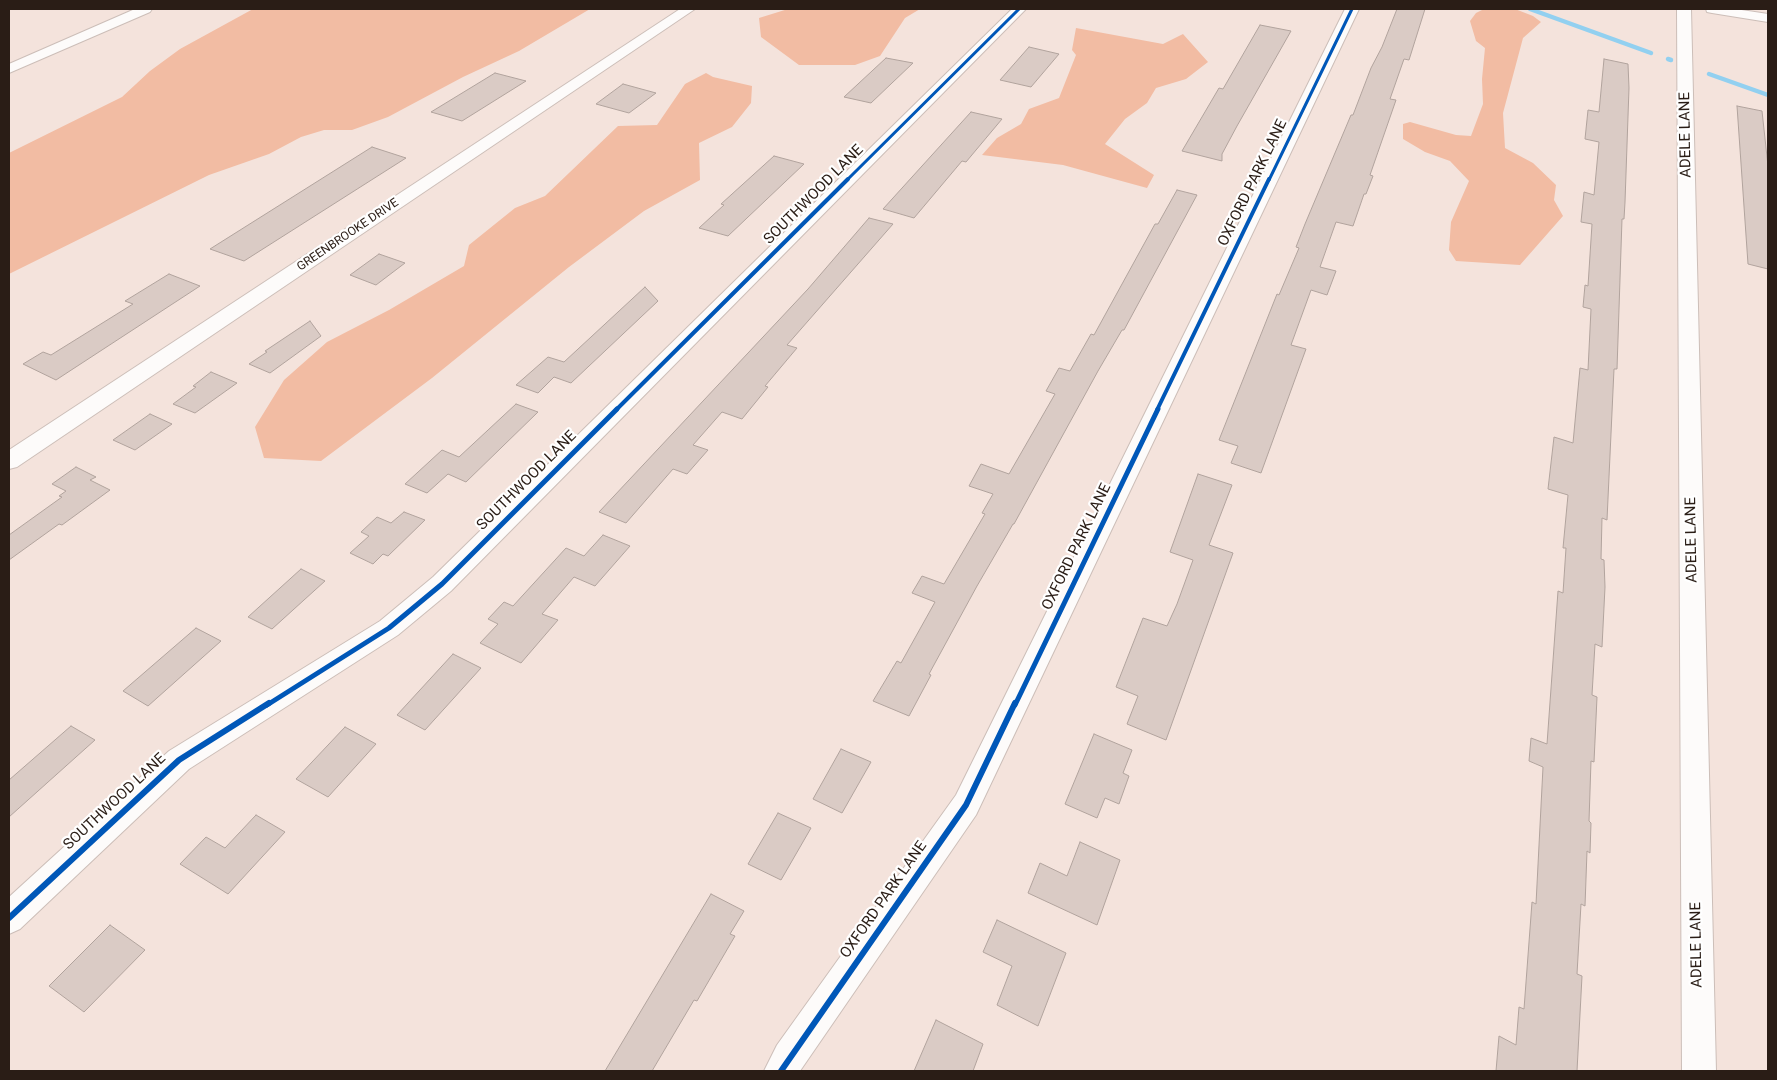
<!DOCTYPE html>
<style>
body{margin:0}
#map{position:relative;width:1777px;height:1080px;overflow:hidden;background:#f4e3dc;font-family:Roboto,sans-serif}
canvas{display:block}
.frame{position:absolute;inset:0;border:10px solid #2a1d16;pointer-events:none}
</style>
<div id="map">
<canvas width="1777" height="1080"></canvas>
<div class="frame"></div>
</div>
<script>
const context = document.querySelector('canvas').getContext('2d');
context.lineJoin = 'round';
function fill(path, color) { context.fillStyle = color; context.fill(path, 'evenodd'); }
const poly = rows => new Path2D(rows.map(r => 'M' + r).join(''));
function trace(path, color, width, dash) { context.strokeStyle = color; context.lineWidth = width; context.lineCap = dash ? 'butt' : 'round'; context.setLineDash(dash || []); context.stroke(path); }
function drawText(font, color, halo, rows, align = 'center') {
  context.font = font + ' Roboto,sans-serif'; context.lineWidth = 4.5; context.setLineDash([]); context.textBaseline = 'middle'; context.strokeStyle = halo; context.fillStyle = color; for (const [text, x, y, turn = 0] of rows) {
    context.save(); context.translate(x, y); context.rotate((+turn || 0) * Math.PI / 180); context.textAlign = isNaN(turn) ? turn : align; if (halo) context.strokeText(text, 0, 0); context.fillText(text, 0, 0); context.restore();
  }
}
fill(poly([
 [253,9,590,9,519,51,463,77,388,117,352,130,324,130,301,137,269,154,209,175,9,274,9,153,122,97,150,71,180,49],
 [788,9,920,9,905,18,880,56,855,65,799,65,761,37,759,18],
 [1484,9,1515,9,1533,16,1541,22,1523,38,1503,113,1505,148,1533,163,1556,185,1554,200,1563,216,1520,265,1456,261,1449,250,1451,222,1469,181,1450,161,1425,152,1403,139,1403,124,1410,122,1456,135,1471,136,1483,104,1482,79,1485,48,1476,41,1470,21,1476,13],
 [1076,28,1163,44,1183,34,1208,62,1186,79,1156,88,1147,103,1125,119,1105,144,1154,175,1147,188,1063,165,982,155,997,138,1021,124,1029,109,1059,98,1076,55,1072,50],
 [706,73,713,77,752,86,751,103,732,127,699,143,700,180,644,211,569,267,432,378,321,461,264,458,255,427,284,380,327,342,389,310,464,266,469,245,515,208,545,196,618,126,657,125,685,84]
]), '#f2bca3');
trace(poly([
 [1530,9,1651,53],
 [1668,59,1671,60],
 [1709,74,1768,95]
]), '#92d0f0', 4.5);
const building = poly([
 [1397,9,1425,9,1409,60,1404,59,1390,99,1396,100,1370,175,1373,176,1366,194,1364,194,1353,226,1336,222,1320,267,1336,271,1327,295,1311,290,1291,345,1306,349,1261,473,1231,463,1238,446,1219,440,1277,294,1279,295,1299,248,1296,247,1305,224,1351,115,1353,115,1371,68,1382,47,1397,9],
 [1260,25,1291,31,1237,126,1222,154,1222,161,1182,151,1219,88,1223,89,1260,25],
 [1029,47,1059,54,1031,87,1000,80,1029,47],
 [886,58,913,63,871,103,844,97,886,58],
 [1604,59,1628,64,1629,88,1625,202,1624,219,1622,219,1617,369,1614,369,1607,520,1602,518,1601,559,1604,560,1605,587,1602,647,1595,644,1592,695,1597,697,1594,762,1591,761,1589,821,1591,823,1590,853,1587,851,1585,906,1581,904,1577,974,1582,976,1577,1071,1496,1071,1499,1036,1516,1045,1519,1007,1524,1009,1532,902,1536,904,1543,767,1529,761,1531,738,1547,744,1558,591,1563,593,1566,548,1563,548,1568,495,1548,489,1554,437,1573,443,1580,368,1588,370,1591,309,1583,307,1585,285,1588,286,1592,224,1581,222,1584,192,1594,195,1599,142,1585,139,1588,110,1599,112,1604,59],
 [495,73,526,81,462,121,431,112,495,73],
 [623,84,656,93,629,113,596,104,623,84],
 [1737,106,1762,111,1768,166,1768,269,1748,264,1737,106],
 [971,112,1002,119,966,162,962,161,914,218,883,209,971,112],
 [372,147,406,158,244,261,210,249,372,147],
 [774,156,804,164,728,236,699,228,724,205,721,204,774,156],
 [1177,190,1197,195,1124,330,1122,330,1098,371,1014,524,1013,524,977,586,929,674,931,675,909,716,873,701,897,661,901,663,935,602,912,593,922,576,944,584,985,514,982,513,993,494,969,486,981,464,1009,474,1055,394,1046,391,1059,368,1070,371,1091,334,1094,335,1155,224,1158,224,1177,190],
 [869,218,893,224,787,345,797,348,765,386,768,387,742,419,722,412,693,445,708,450,687,474,673,469,626,523,599,512,808,289,869,218],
 [379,254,405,263,376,285,350,275,379,254],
 [169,274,200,286,56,380,23,364,43,352,51,355,133,304,125,301,169,274],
 [645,287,658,301,571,383,554,377,538,393,516,385,548,357,564,362,645,287],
 [310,321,321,336,270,373,249,364,267,352,265,351,310,321],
 [211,372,237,383,195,413,173,404,196,387,193,386,211,372],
 [516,404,538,412,466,482,448,474,427,493,405,484,442,450,459,457,516,404],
 [150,414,172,424,135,450,113,440,150,414],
 [76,467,96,477,90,480,110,490,62,525,59,524,9,560,9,535,62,497,59,496,66,491,52,484,76,467],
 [1198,474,1232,485,1209,545,1233,553,1166,740,1127,724,1138,696,1116,687,1143,618,1167,626,1177,604,1193,560,1170,552,1198,474],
 [404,512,425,520,388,556,383,554,373,564,350,553,369,536,361,532,377,517,391,523,404,512],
 [603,535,630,546,595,586,574,577,542,614,558,620,521,663,480,643,498,624,488,619,504,602,513,606,566,548,584,556,603,535],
 [301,569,325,581,272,629,248,617,301,569],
 [196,628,221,641,148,706,123,691,196,628],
 [453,654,481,668,425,730,397,715,453,654],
 [71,726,95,740,9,817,9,780,71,726],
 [345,727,376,744,328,797,296,779,345,727],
 [1094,734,1132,750,1123,773,1129,776,1119,804,1105,798,1097,818,1065,804,1094,734],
 [841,749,871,762,842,813,813,799,841,749],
 [778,813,811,828,781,880,748,864,778,813],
 [256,815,285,832,228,894,180,864,206,837,225,848,256,815],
 [1080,842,1120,860,1097,925,1028,893,1040,863,1067,876,1080,842],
 [711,894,744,911,730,934,735,936,697,1001,694,1000,652,1071,605,1071,711,894],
 [997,920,1066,953,1038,1026,997,1005,1012,966,983,952,997,920],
 [110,925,145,950,84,1012,49,986,110,925],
 [936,1020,983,1044,973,1071,914,1071,936,1020]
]);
fill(building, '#dacbc5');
trace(building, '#b1a39d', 1);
const minor = poly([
 [135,9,152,9,150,12,9,73,9,64,135,9],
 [680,9,695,9,17,467,9,469,9,450,680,9],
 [1012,9,1026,9,451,591,398,635,189,769,20,929,9,934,9,897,169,751,380,621,433,577,1012,9],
 [1345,9,1359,9,976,815,800,1071,764,1071,777,1045,956,795,1345,9],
 [1677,9,1691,9,1716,1071,1682,1071,1677,9],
 [1706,9,1735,9,1768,14,1768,22,1712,13,1707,12,1706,9]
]);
trace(minor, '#ccbeb8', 2);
fill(minor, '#fdfbfa');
trace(poly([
 [847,180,1019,9],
 [1269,180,1352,9]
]), '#0057b8', 3);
trace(poly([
 [616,410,848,179],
 [1157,410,1269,179]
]), '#0057b8', 4);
trace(poly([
 [267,705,389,628,442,584,617,409],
 [1015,705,1158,409]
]), '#0057b8', 5);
trace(poly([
 [9,918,179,760,269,703],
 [781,1071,966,805,1015,703]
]), '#0057b8', 6);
drawText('12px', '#2a1d16', '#fff', [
 ["GREENBROOKE DRIVE",348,235,-34]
]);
drawText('15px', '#2a1d16', '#fff', [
 ["ADELE LANE",1686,135,-91],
 ["OXFORD PARK LANE",1253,183,-64],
 ["SOUTHWOOD LANE",814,195,-45],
 ["SOUTHWOOD LANE",527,481,-45],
 ["ADELE LANE",1692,540,-91],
 ["OXFORD PARK LANE",1077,547,-64],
 ["SOUTHWOOD LANE",115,802,-43],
 ["OXFORD PARK LANE",884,900,-55],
 ["ADELE LANE",1697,945,-91]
]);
</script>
